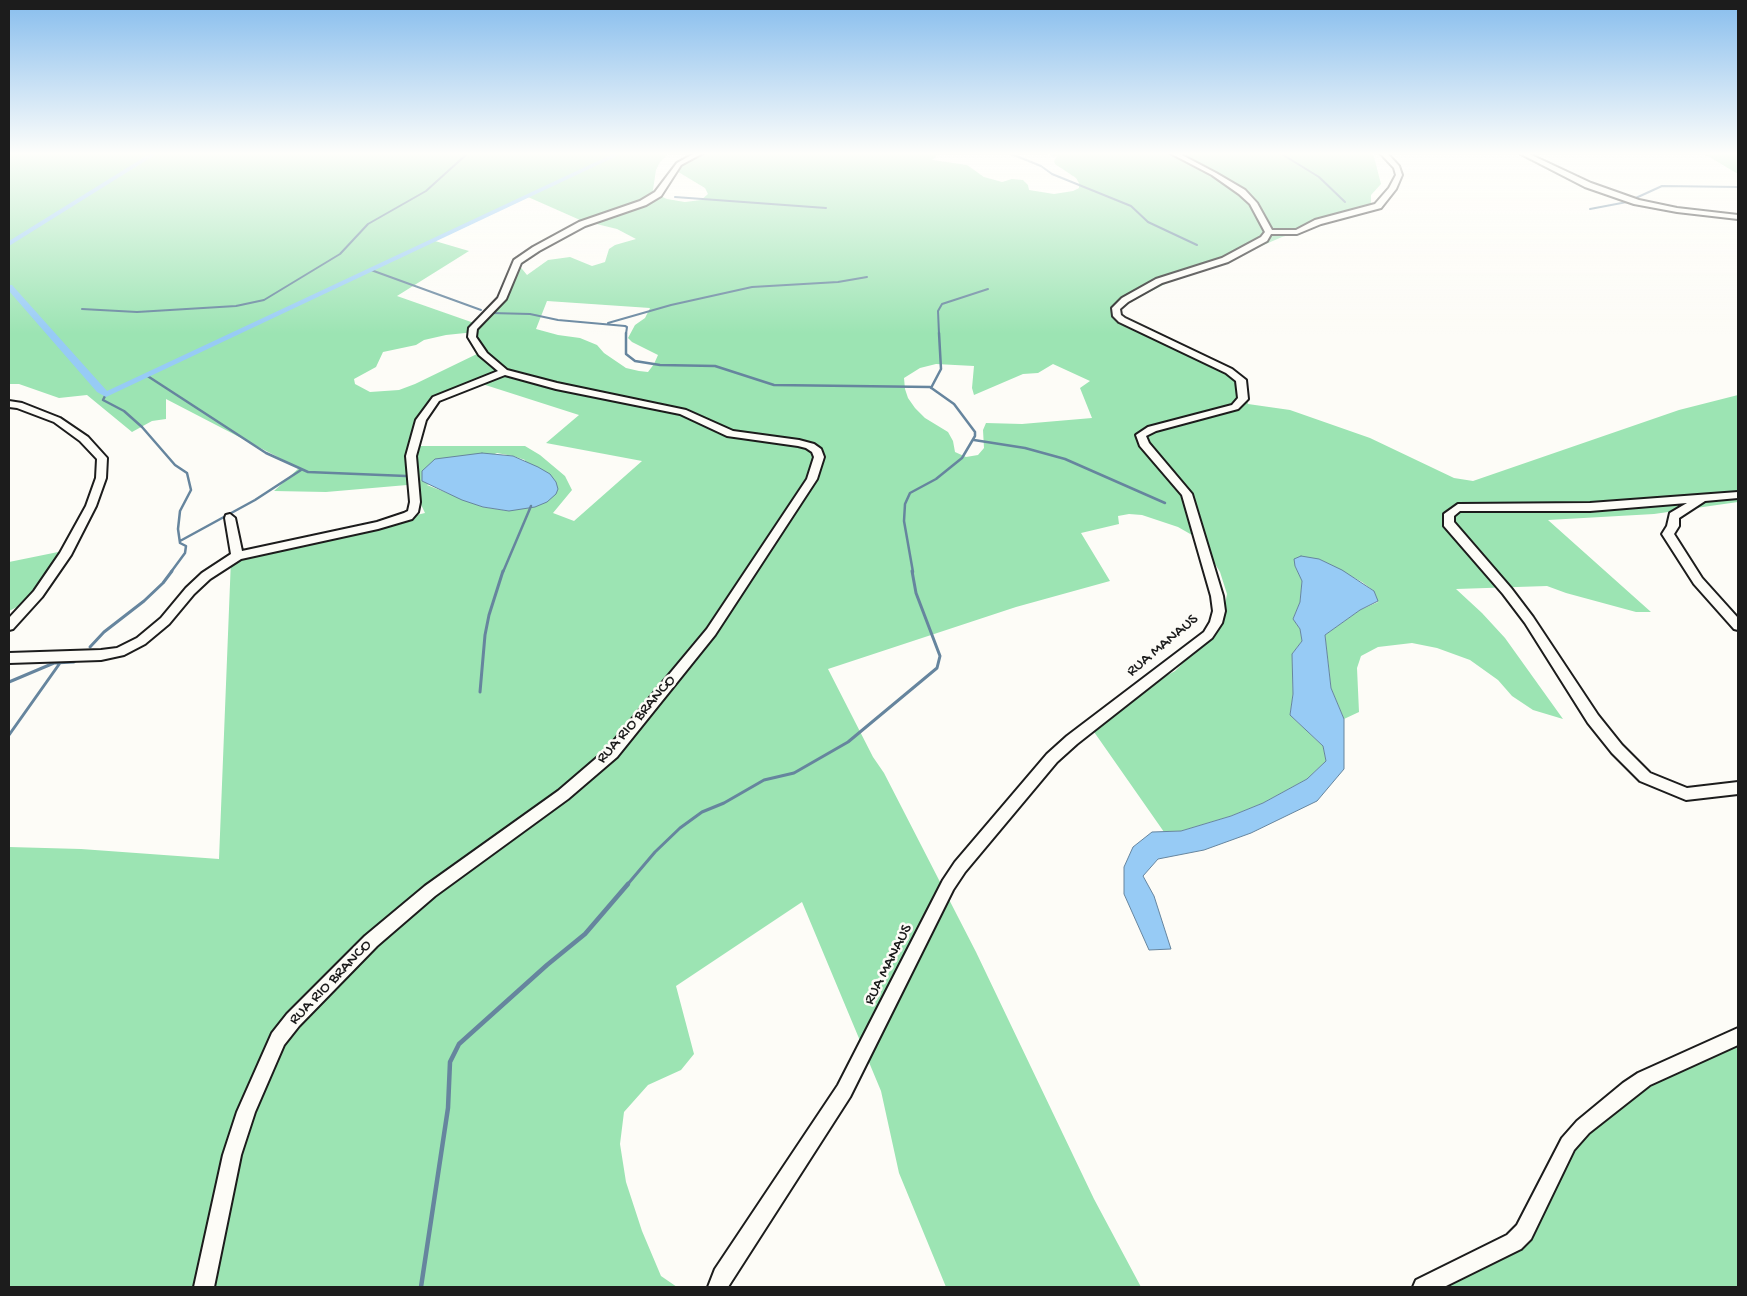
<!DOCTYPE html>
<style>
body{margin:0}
#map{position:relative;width:1747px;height:1296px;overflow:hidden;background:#fdfcf7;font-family:"Gochi Hand",sans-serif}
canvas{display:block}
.frame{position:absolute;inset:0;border:10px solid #1c1c1c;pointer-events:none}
</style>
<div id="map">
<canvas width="1747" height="1296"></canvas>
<div class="frame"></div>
</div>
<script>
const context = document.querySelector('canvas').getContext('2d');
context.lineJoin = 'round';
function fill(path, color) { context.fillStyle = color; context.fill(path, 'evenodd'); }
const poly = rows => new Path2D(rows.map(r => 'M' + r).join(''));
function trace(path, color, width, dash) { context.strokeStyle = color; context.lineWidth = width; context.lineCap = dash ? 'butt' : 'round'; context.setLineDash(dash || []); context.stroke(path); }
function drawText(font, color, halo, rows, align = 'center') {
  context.font = font + ' "Gochi Hand",sans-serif'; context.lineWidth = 5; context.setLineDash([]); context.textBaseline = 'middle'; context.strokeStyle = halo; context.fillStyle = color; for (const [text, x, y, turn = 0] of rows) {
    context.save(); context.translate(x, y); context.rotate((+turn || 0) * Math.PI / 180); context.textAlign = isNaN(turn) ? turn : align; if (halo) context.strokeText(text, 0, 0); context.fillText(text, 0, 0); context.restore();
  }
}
fill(poly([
 [9,153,669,153,660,162,656,170,653,190,658,195,667,199,685,202,701,200,708,194,705,188,675,170,682,163,706,153,937,153,936,157,932,160,967,165,984,177,1002,182,1012,179,1023,180,1028,185,1029,190,1054,194,1073,191,1079,188,1079,183,1076,178,1055,164,1054,161,1057,157,1045,153,1373,153,1381,184,1371,195,1371,206,1360,214,1282,237,1206,270,1171,281,1118,308,1117,320,1239,376,1243,384,1248,404,1290,410,1370,438,1454,478,1473,481,1679,410,1738,395,1738,502,1654,514,1548,520,1651,612,1636,612,1566,593,1547,586,1456,589,1482,613,1505,638,1563,719,1533,710,1512,696,1498,680,1470,660,1437,648,1412,643,1378,647,1361,656,1357,668,1359,712,1344,719,1331,688,1325,635,1360,610,1378,602,1374,591,1362,582,1319,559,1295,566,1302,581,1300,602,1293,619,1300,629,1302,641,1292,654,1293,694,1290,715,1323,746,1326,761,1307,779,1263,803,1231,816,1181,831,1164,832,1092,729,1157,681,1175,671,1207,639,1224,610,1227,594,1220,572,1204,546,1192,535,1178,527,1142,515,1129,514,1118,516,1119,524,1081,533,1110,581,1016,607,828,669,873,757,884,773,976,952,1094,1199,1141,1287,946,1287,899,1173,881,1091,802,902,676,986,694,1054,681,1070,648,1085,624,1112,620,1144,626,1182,642,1231,661,1276,677,1287,9,1287,9,847,81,849,219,859,231,559,425,513,416,494,407,485,326,492,274,491,299,468,166,399,166,419,152,421,132,432,87,395,59,398,19,384,9,384],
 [528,197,580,220,617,229,636,239,615,245,609,249,605,262,592,266,570,257,548,260,527,275,518,264,504,300,474,323,397,296,469,251,435,241],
 [547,301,650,308,645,318,635,325,628,338,632,342,658,355,654,364,648,372,639,371,626,368,604,353,597,345,580,338,558,335,536,329],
 [475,332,481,352,415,384,399,390,370,392,355,384,354,379,376,367,383,352,416,345,424,340,446,335],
 [936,364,974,366,972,388,974,395,1023,374,1038,373,1053,364,1090,381,1080,388,1092,418,1022,424,986,423,983,430,984,448,978,455,966,457,955,452,953,441,948,432,925,418,915,408,908,398,905,389,904,378,920,368],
 [476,382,579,415,546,443,642,461,574,521,553,513,572,490,565,476,540,455,525,446,410,446,433,401],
 [497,453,513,456,525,460,509,511,483,507,427,485],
 [1700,153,1738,153,1738,174,1708,156],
 [63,551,42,586,19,606,9,611,9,562],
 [1738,1039,1738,1287,1432,1287,1529,1241,1574,1144,1644,1083]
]), '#9ce4b3');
const water = poly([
 [482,453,513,456,538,467,550,474,556,482,558,489,556,494,547,502,535,507,509,511,483,507,462,500,422,481,422,471,435,459,482,453],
 [1301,556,1319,559,1342,570,1374,591,1378,601,1360,610,1325,635,1331,688,1344,719,1344,769,1317,801,1251,833,1204,850,1158,859,1143,876,1154,896,1171,949,1149,950,1124,894,1124,867,1133,847,1152,832,1181,831,1231,816,1263,803,1307,779,1326,761,1323,746,1290,715,1293,694,1292,654,1302,641,1300,629,1293,619,1300,602,1302,581,1295,566,1294,559,1301,556]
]);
fill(water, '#97cbf5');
trace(water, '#66859e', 1);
trace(poly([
 [1009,153,1041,166,1052,174,1131,206,1148,222,1197,245],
 [1280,153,1319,177,1345,202],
 [675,197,826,208],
 [1590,209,1627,202,1662,186,1738,187],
 [371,270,481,310],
 [82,309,137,312,236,306,264,300,340,254,368,224,426,191,468,153],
 [491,313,530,314,558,320,625,326,627,327,626,334],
 [608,323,671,305,752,287,838,282,867,277],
 [939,334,938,311,942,304,988,289]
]), '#66859e', 2);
trace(poly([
 [626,333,626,354,635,361,660,365,715,366,774,385,930,387,954,404,975,432,975,436,962,458,936,479,910,493,905,504,904,521,913,572],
 [146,375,266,453,308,472,406,476],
 [931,388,941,369,939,333],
 [106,394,103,400,124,411,142,427,175,465,187,473,191,490,180,511,178,529,180,543,186,546,185,553,171,572],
 [974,440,1025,448,1065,459,1165,503],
 [180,541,255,500,301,470],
 [503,572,531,506]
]), '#66859e', 2.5);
trace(poly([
 [90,647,104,632,144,601,163,583,172,571],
 [9,682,54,663,74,662,77,659],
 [480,692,485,635,489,615,503,571],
 [9,735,60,663],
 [627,885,655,852,680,828,702,812,724,803,764,780,794,773,848,742,937,668,940,656,916,593,912,571]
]), '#66859e', 3);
trace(poly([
 [421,1287,448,1108,450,1062,459,1044,547,965,585,934,628,884]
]), '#66859e', 4.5);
fill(poly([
 [151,153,158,153,9,246,9,241,151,153],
 [615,153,623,153,106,397,97,392,9,291,9,285,12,285,107,391,615,153]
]), '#97cbf5');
const street = poly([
 [695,153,703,153,681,165,661,196,646,205,585,226,539,251,521,263,506,299,477,329,476,337,487,353,507,370,557,383,686,410,733,431,799,440,814,444,821,449,824,457,817,479,715,635,617,757,568,799,435,896,377,946,299,1026,284,1045,255,1112,241,1155,214,1287,194,1287,223,1155,237,1112,272,1033,287,1014,365,936,425,886,558,791,607,749,707,629,807,479,814,457,812,452,806,448,798,446,727,436,680,414,556,389,505,375,439,401,426,420,416,456,420,502,418,512,412,519,378,529,241,559,210,579,194,594,169,624,145,644,124,655,101,660,9,663,9,653,101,650,117,648,137,638,161,618,186,588,202,573,231,554,225,518,226,515,230,514,235,518,242,551,377,522,404,513,408,511,410,502,406,456,416,420,433,397,498,371,479,355,468,337,469,328,498,298,514,260,533,247,579,222,640,201,655,192,677,163,695,153],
 [1170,153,1178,153,1216,173,1245,190,1257,203,1272,230,1296,230,1315,220,1375,204,1389,188,1396,175,1394,168,1380,153,1387,153,1399,166,1402,175,1396,189,1381,208,1321,224,1297,234,1271,234,1267,241,1228,262,1162,283,1128,302,1120,309,1121,315,1125,318,1232,369,1246,380,1248,399,1238,409,1156,431,1146,436,1149,443,1192,494,1223,596,1225,611,1222,623,1212,638,1077,744,1057,762,965,872,953,890,850,1097,728,1287,708,1287,715,1269,838,1085,943,880,955,862,1047,754,1067,736,1204,632,1210,622,1213,611,1211,596,1182,495,1140,446,1136,435,1148,427,1232,405,1238,398,1236,381,1226,373,1119,322,1113,316,1112,308,1122,298,1156,279,1222,258,1261,237,1265,232,1250,204,1239,194,1212,175,1170,153],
 [1519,153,1527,153,1591,183,1639,200,1677,208,1738,215,1738,219,1677,212,1634,204,1585,187,1519,153],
 [9,401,22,403,60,418,88,437,107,458,106,478,96,506,71,555,42,597,13,629,9,630,9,618,34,591,60,553,86,506,96,478,97,459,80,441,54,422,17,408,9,407,9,401],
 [1738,492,1738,498,1705,501,1679,518,1679,526,1674,534,1702,578,1738,618,1738,630,1734,629,1694,584,1662,534,1667,526,1670,513,1687,503,1590,511,1460,511,1454,516,1454,522,1511,588,1533,617,1598,715,1622,745,1650,773,1687,788,1738,782,1738,794,1686,800,1640,781,1612,753,1588,723,1525,623,1503,594,1444,526,1444,514,1458,504,1590,503,1738,492],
 [1738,1028,1738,1045,1650,1085,1589,1133,1574,1150,1531,1239,1521,1249,1444,1287,1413,1287,1416,1280,1507,1235,1517,1225,1562,1138,1577,1121,1623,1083,1638,1073,1738,1028]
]);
trace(street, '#1c1c1c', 4);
fill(street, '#fdfcf7');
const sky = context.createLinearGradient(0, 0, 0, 334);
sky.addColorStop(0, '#87bded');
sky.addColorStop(0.46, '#fefefb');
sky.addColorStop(1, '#fefefb00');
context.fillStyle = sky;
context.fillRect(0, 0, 1747, 334);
drawText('16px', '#1c1c1c', '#fdfcf7', [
 ["RUA MANAUS",1163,646,-40],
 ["RUA RIO BRANCO",637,720,-49],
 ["RUA MANAUS",889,965,-63],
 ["RUA RIO BRANCO",331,983,-46]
]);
</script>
